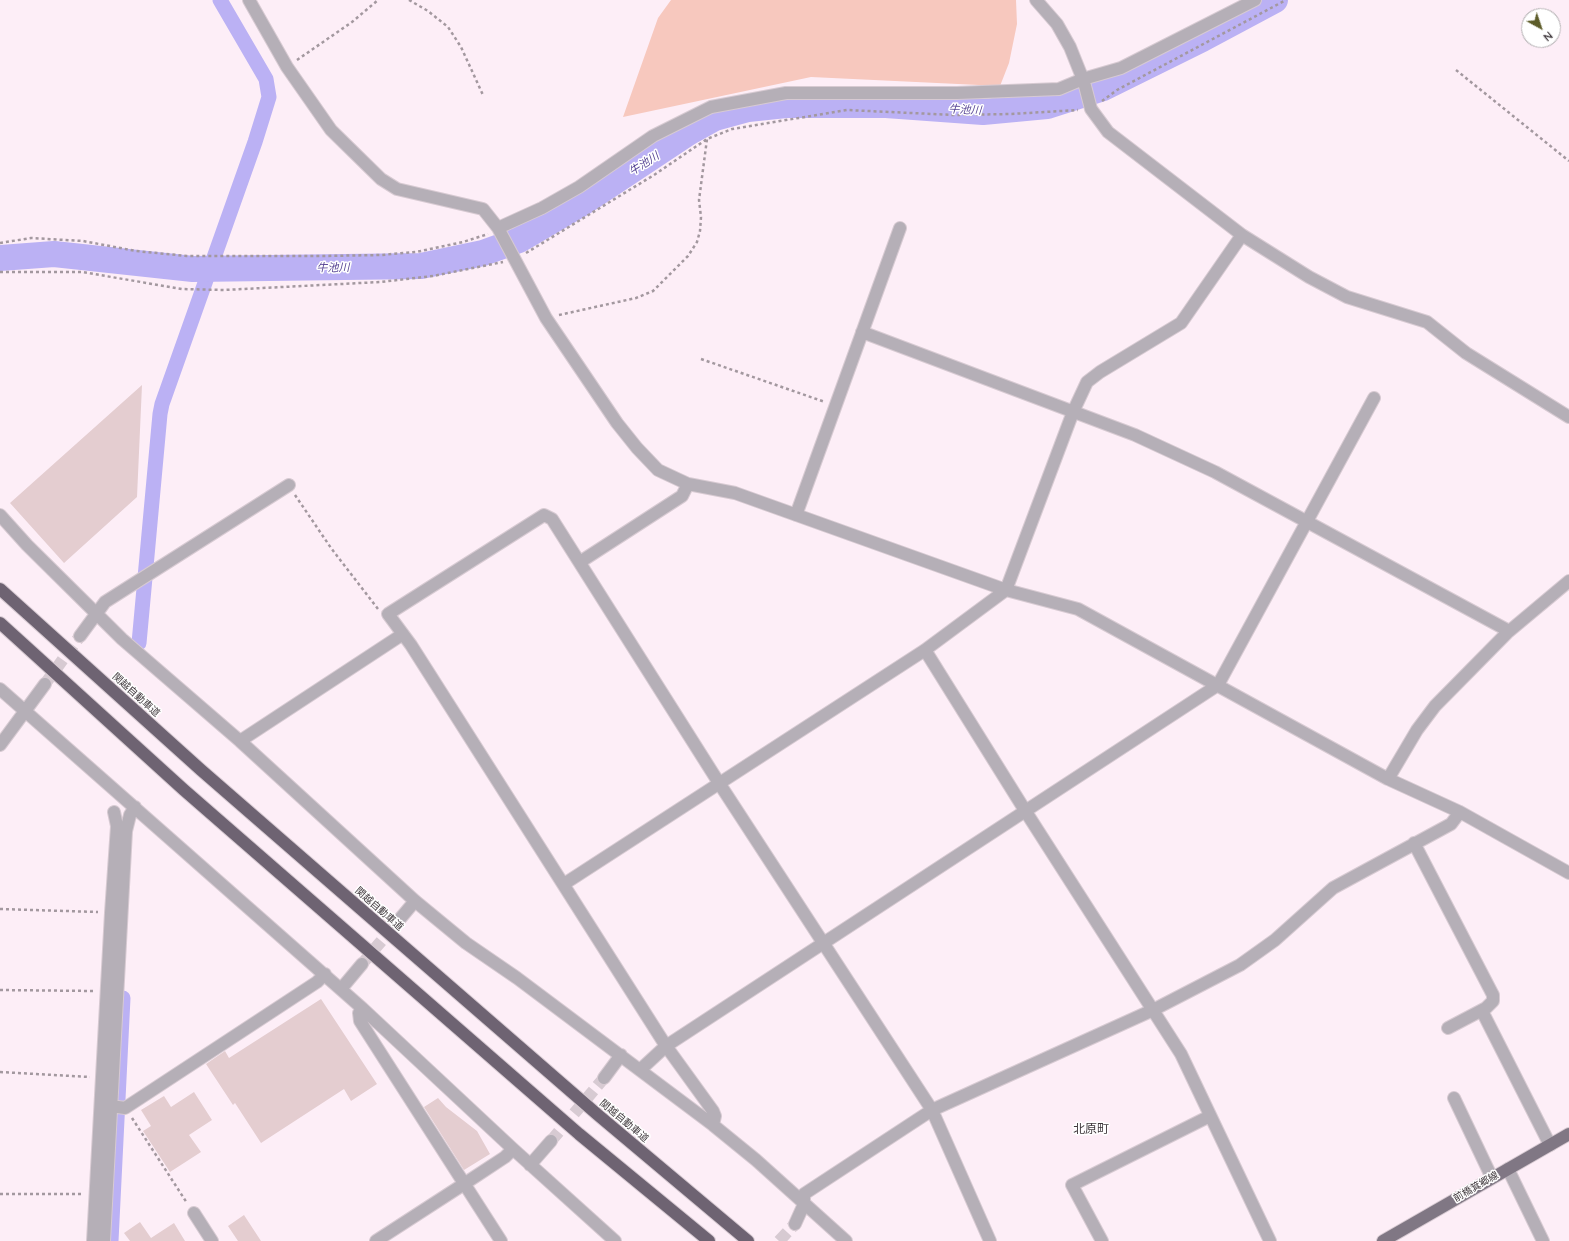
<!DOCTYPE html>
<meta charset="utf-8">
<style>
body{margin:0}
#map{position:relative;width:1569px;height:1241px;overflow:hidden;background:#fdeef7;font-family:Quicksand,sans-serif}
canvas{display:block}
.north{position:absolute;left:1521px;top:8px;width:40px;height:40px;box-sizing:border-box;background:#fff;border:1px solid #b2afb1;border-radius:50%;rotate:140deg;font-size:11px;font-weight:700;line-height:16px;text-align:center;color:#3f383c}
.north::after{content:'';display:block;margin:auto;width:14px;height:18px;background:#5d5c29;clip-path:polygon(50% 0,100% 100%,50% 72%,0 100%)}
</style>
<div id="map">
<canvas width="1569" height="1241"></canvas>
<div class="north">N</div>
</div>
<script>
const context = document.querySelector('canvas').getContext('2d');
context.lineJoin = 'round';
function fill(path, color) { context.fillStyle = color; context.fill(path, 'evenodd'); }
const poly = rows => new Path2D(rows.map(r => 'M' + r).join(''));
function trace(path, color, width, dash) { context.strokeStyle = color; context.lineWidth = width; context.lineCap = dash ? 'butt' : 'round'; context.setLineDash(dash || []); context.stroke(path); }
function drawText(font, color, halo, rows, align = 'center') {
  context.font = font + ' Quicksand,"Noto Sans JP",sans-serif'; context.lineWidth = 3; context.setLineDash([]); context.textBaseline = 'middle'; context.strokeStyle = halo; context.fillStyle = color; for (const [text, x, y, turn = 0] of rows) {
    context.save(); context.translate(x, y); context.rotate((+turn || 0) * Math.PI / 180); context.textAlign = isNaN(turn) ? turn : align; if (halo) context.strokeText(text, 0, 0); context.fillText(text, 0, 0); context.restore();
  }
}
fill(poly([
 [671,0,1016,0,1017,24,1009,63,1000,86,811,77,623,117,658,18]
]), '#f7c8be');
trace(poly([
 [139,643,160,414,162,404,255,142,269,97,266,79,220,0],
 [111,1241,123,998]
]), '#bbb1f4', 15);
trace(poly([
 [0,258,54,254,193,269,421,266,483,253,519,240,584,202,688,133,715,118,748,109,786,105,886,105,983,112,1047,106,1103,88,1202,39,1275,0]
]), '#bbb1f4', 26);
fill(poly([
 [142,385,137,497,64,563,10,503],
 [321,999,377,1084,351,1101,344,1089,261,1143,235,1103,233,1105,206,1064,225,1051,229,1058],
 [194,1092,212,1120,189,1135,201,1152,170,1172,143,1131,151,1126,141,1110,164,1096,171,1107],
 [438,1098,446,1107,477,1131,490,1154,464,1170,424,1107],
 [244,1215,261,1241,238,1241,228,1226],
 [140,1222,151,1238,174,1223,185,1241,130,1241,124,1233]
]), '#e4cdd0');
trace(poly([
 [45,684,80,636],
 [362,964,399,920],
 [551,1141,604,1078],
 [779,1241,795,1224]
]), '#d7cad2', 12, [12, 6]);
const minor = poly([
 [249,0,287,67,331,130,381,179,397,189,483,209,498,228,546,318,617,423,637,448,658,470,688,484,735,493,1006,590,1078,609,1388,779,1460,812,1569,873],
 [498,228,542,208,579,187,653,136,711,107,786,93,957,93,1059,89,1083,79,1121,68,1255,0],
 [1242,235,1309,277,1347,297,1427,322,1466,353,1569,417],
 [862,332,1135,435,1215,472,1509,631],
 [0,515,27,545,122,639,240,741,415,901,466,943,517,978,713,1125,756,1160,846,1241],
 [796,515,900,228],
 [580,562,682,496,688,484],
 [80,636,105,602,289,485],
 [925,650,1026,812,1181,1054,1270,1241],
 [0,689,362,1008,513,1149,615,1241],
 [240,741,403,634],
 [0,745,45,684],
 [1388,779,1417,730,1435,706,1507,633,1569,581],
 [1414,843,1493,995,1493,1001,1486,1008,1448,1028],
 [564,884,925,650,1006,590,1073,412,1087,382,1100,372,1181,323,1242,235,1108,132,1091,109,1084,82,1070,47,1057,24,1036,0],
 [399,920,415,901],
 [341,989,362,964],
 [362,1008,359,1013,360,1021,501,1241],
 [1482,1011,1550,1145],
 [640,1070,666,1046,1218,685,1374,398],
 [604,1078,621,1055],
 [1454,1098,1492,1178],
 [111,1106,125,1108,317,982,325,974],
 [713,1125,715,1116,713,1111,666,1046,411,645,388,614,544,515,552,519,719,783,932,1110,990,1241],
 [530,1165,551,1141],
 [1508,1169,1543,1241],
 [194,1213,212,1241],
 [795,1224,804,1204,804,1194,932,1110,1153,1010,1240,965,1275,940,1333,888,1451,824,1460,812],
 [93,1241,111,913,117,826,114,812],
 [104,1241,126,831,130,815,135,807],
 [376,1241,464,1184,505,1157,513,1149],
 [1102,1241,1072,1185,1210,1116]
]);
const major = poly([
 [1383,1241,1569,1134]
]);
const highway = poly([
 [0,589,201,770,370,917,598,1115,748,1241],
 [0,623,184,790,579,1134,709,1241]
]);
trace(minor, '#d7cad2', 14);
trace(major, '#d7cad2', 14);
trace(highway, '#d7cad2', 14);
trace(poly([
 [409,0,428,11,448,27,461,47,483,95],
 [297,60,352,22,378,0],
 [1456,70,1569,161],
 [1102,101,1117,90,1286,0],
 [0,243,31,238,83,241,136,251,187,256,323,256,381,255,416,252,463,242,488,234],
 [526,253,654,175,707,139,732,129,847,110,954,115,1011,114,1078,110],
 [0,272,82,272,182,289,224,290,380,282,433,276,503,262],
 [559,315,636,298,653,291,688,256,697,242,700,231,701,217,699,200,707,139],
 [701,359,825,402],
 [295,495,331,548,378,609],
 [0,909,98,912],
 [0,990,94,991],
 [0,1072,90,1077],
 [132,1118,187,1203],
 [0,1194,83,1194]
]), '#a3989f', 2.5, [3, 3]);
trace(minor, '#b5afb7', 12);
trace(major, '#807784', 12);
trace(highway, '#6e6372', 12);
drawText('10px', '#3f383c', '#fff', [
 ["関越自動車道",136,695,42],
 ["関越自動車道",379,909,41],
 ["関越自動車道",624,1121,40],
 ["前橋箕郷線",1476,1187,-30]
]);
drawText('italic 11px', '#574594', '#fff', [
 ["牛池川",965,110,3],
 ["牛池川",644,164,-33],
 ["牛池川",333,268,-1]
]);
drawText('12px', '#3f383c', '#fff', [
 ["北原町",1091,1129]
]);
</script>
